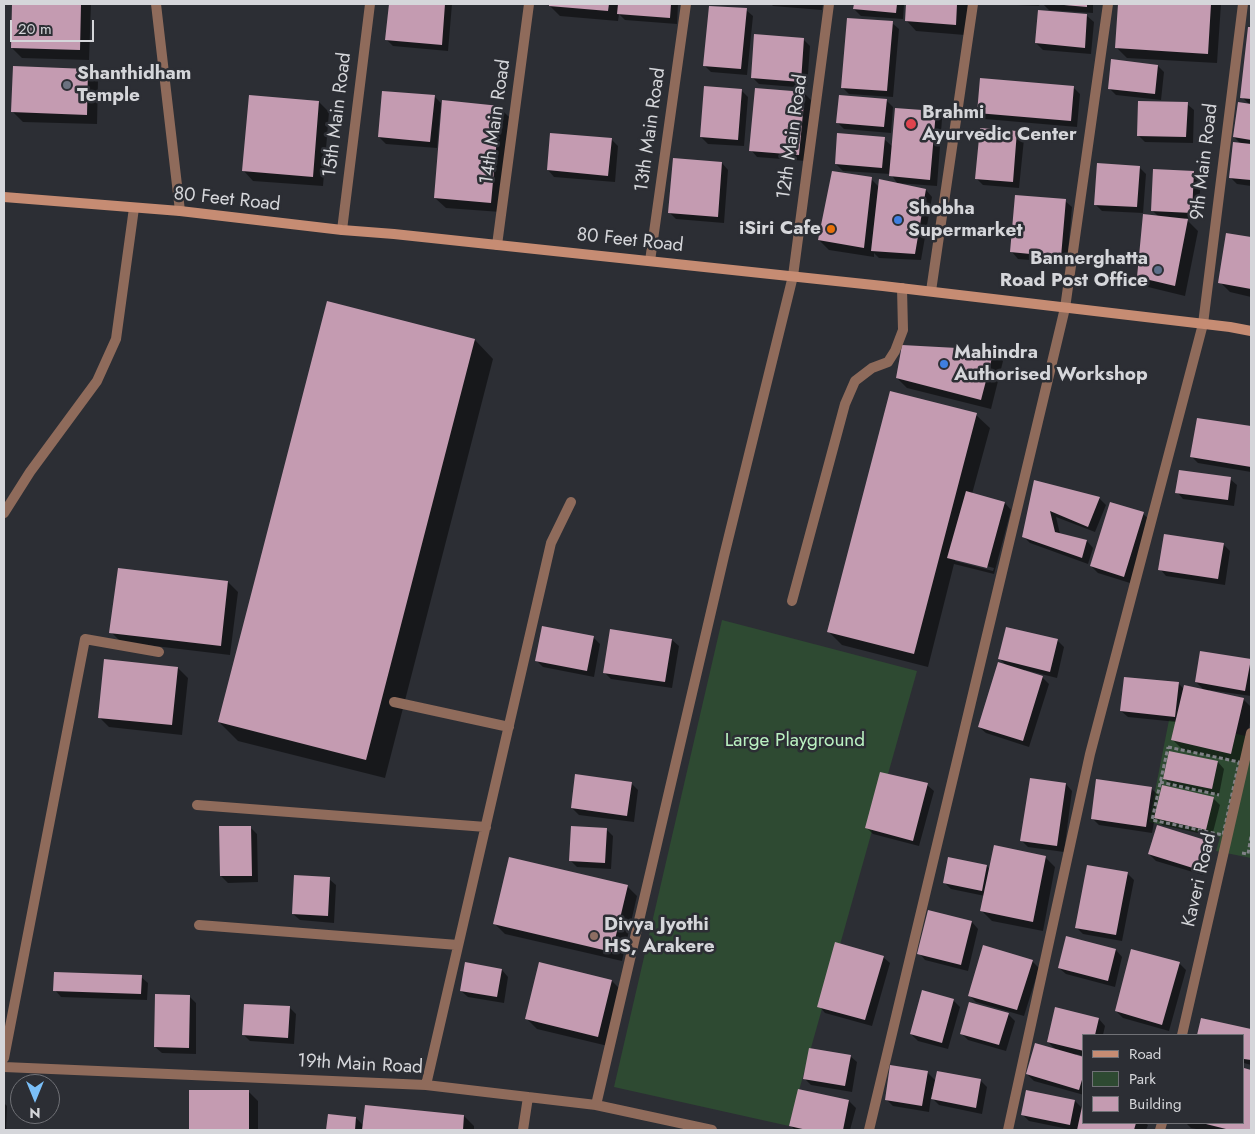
<!DOCTYPE html>
<style>
body{margin:0}
#map{position:relative;width:1255px;height:1134px;overflow:hidden;background:#2c2e34;font-family:Jost,sans-serif}
canvas{display:block}
.frame{position:absolute;inset:0;border:5px solid #d5d6da;pointer-events:none}
.legend{position:absolute;left:1082px;top:1034px;width:162px;height:90px;box-sizing:border-box;background:#2c2e34;border:1px solid #707176;margin:0;padding:6px 9px;list-style:none;font-size:15px;color:#d5d6da}
.legend li{display:flex;align-items:center;gap:10px;height:25px}
.legend b{width:25px;border:1px solid #707176}
.north{position:absolute;left:10px;top:1074px;width:50px;height:50px;box-sizing:border-box;background:#2c2e34;border:1px solid #707176;border-radius:50%;rotate:180deg;font-size:14px;font-weight:700;line-height:20px;text-align:center;color:#d5d6da}
.north::after{content:'';display:block;margin:auto;width:18px;height:22px;background:#7abff8;clip-path:polygon(50% 0,100% 100%,50% 72%,0 100%)}
.scale{position:absolute;left:10px;top:20px;width:84px;height:22px;box-sizing:border-box;border:2px solid #d5d6da;border-top:0;padding-left:6px;font-size:15px;line-height:18px;white-space:nowrap;color:#d5d6da;-webkit-text-stroke:4px #2c2e34;paint-order:stroke}
</style>
<div id="map">
<canvas width="1255" height="1134"></canvas>
<div class="frame"></div>
<ul class="legend">
<li><b style="height:6px;background:#c68c73"></b>Road</li>
<li><b style="height:14px;background:#2e4a32"></b>Park</li>
<li><b style="height:14px;background:#c49bb1"></b>Building</li>
</ul>
<div class="north">N</div>
<div class="scale">20 m</div>
</div>
<script>
const context = document.querySelector('canvas').getContext('2d');
context.lineJoin = 'round';
function fill(path, color) { context.fillStyle = color; context.fill(path, 'evenodd'); }
const poly = rows => new Path2D(rows.map(r => 'M' + r).join(''));
function trace(path, color, width, dash) { context.strokeStyle = color; context.lineWidth = width; context.lineCap = dash ? 'butt' : 'round'; context.setLineDash(dash || []); context.stroke(path); }
function drawText(font, color, halo, rows, align = 'center') {
  context.font = font + ' Jost,sans-serif'; context.lineWidth = 5; context.setLineDash([]); context.textBaseline = 'middle'; context.strokeStyle = halo; context.fillStyle = color; for (const [text, x, y, turn = 0] of rows) {
    context.save(); context.translate(x, y); context.rotate((+turn || 0) * Math.PI / 180); context.textAlign = isNaN(turn) ? turn : align; if (halo) context.strokeText(text, 0, 0); context.fillText(text, 0, 0); context.restore();
  }
}
fill(poly([
 [722,620,917,671,789,1126,614,1087],
 [1169,720,1251,737,1251,858,1216,851,1220,837,1149,822]
]), '#2e4a32');
fill(poly([
 [14,4,91,4,89,60,22,58,12,48],
 [390,4,452,4,448,51,393,46,387,40],
 [550,4,678,4,677,24,625,20,619,14,618,21,560,16,550,6],
 [771,4,823,4,822,10,773,6],
 [855,4,904,4,903,19,861,16,854,9],
 [908,4,968,4,965,35,916,31,906,20],
 [995,4,1040,4,1039,6],
 [1043,4,1093,4,1093,13,1049,10],
 [1119,4,1221,4,1217,63,1127,58,1117,48],
 [746,10,753,16,747,75,711,72,704,65],
 [1087,16,1094,22,1091,54,1043,50,1036,43],
 [892,23,899,29,893,97,849,94,842,87],
 [1249,28,1251,28,1251,186,1237,184,1230,177,1242,145,1234,137,1250,105,1242,97],
 [804,40,810,46,807,88,759,84,752,77],
 [1158,66,1164,72,1161,100,1116,95,1109,88],
 [88,70,98,80,97,124,23,122,13,112],
 [1073,87,1080,94,1077,127,985,119,978,112],
 [741,90,748,97,744,146,708,144,701,137],
 [804,93,811,100,806,161,757,157,751,150],
 [434,96,441,103,437,148,386,144,379,137],
 [886,100,893,107,891,133,844,129,838,123],
 [319,102,329,112,323,186,253,181,243,170],
 [1187,104,1194,110,1193,143,1145,142,1138,135],
 [499,107,509,117,501,212,446,208,435,198],
 [936,112,942,119,937,186,897,183,891,174,843,171,836,164,884,139,893,147],
 [981,129,1017,133,1024,139,1019,188,983,185,977,179],
 [611,139,618,146,615,182,554,177,548,170],
 [722,163,728,170,724,223,676,219,670,213],
 [1139,167,1146,174,1143,213,1102,211,1095,204],
 [1194,172,1201,179,1198,219,1185,218,1198,231,1185,296,1148,287,1138,277,1159,217,1152,210],
 [871,179,879,187,926,190,932,197,921,260,879,258,874,253,874,257,829,250,819,240],
 [1065,201,1072,207,1067,263,1018,259,1012,252],
 [1227,234,1251,238,1251,297,1230,292,1220,282],
 [475,340,493,359,385,778,238,741,219,722],
 [993,351,1003,361,991,409,907,388,897,378],
 [976,415,990,428,972,494,1005,503,1011,510,994,574,954,564,928,667,842,645,829,632],
 [955,558,994,568,993,571,955,561],
 [1198,419,1251,428,1251,472,1198,463,1192,457],
 [1230,479,1237,485,1234,506,1183,499,1177,492],
 [1035,482,1099,498,1106,505,1095,532,1056,517,1060,534,1087,541,1093,548,1088,564,1030,543,1023,536],
 [1143,514,1150,520,1130,583,1098,573,1091,566],
 [1223,544,1230,551,1225,585,1166,576,1160,569],
 [228,582,238,592,230,655,121,642,111,632],
 [593,637,600,644,594,677,543,667,537,661],
 [672,640,679,646,672,688,611,679,604,672],
 [1057,640,1064,647,1057,678,1025,670,1025,672,1042,677,1049,684,1029,747,986,733,979,727,1008,667,1000,659],
 [1250,660,1251,696,1209,690,1209,692,1243,699,1251,707,1251,718,1241,763,1183,750,1173,740,1177,722,1128,717,1121,711,1178,683,1184,689,1205,691,1196,682],
 [178,668,188,678,182,735,109,727,99,717],
 [1218,762,1224,769,1219,795,1171,786,1165,779],
 [631,783,638,790,634,822,579,815,572,808],
 [1066,784,1072,791,1064,852,1028,847,1021,840],
 [927,785,934,791,919,846,873,834,867,828],
 [1151,788,1158,795,1155,811,1157,811,1213,798,1220,805,1212,836,1162,825,1155,817,1152,833,1099,825,1092,818],
 [250,827,257,834,258,882,228,883,221,876],
 [606,829,613,836,611,869,577,867,570,860],
 [1205,841,1211,847,1203,875,1156,861,1149,854],
 [1045,857,1055,867,1043,931,992,921,982,911,985,896,951,889,944,882,987,866,990,870],
 [1127,873,1134,880,1122,941,1083,934,1077,928],
 [329,879,336,885,334,923,300,920,293,914],
 [627,886,637,896,622,961,505,934,495,924],
 [972,922,978,929,968,971,925,960,919,953],
 [1067,938,1116,950,1122,957,1115,987,1066,974,1059,968],
 [883,957,890,963,872,1026,825,1013,819,1006],
 [1032,961,1039,968,1024,1016,976,1002,969,995],
 [1179,963,1186,970,1169,1031,1123,1018,1116,1011],
 [502,970,508,977,504,1003,468,997,461,991],
 [141,977,148,983,147,1000,61,997,55,990],
 [612,981,622,991,608,1046,537,1029,527,1019],
 [189,996,196,1003,196,1054,162,1053,155,1047],
 [953,1000,960,1007,948,1049,918,1041,911,1034],
 [289,1007,296,1014,294,1044,250,1041,243,1034],
 [1008,1014,1015,1021,1006,1051,968,1040,961,1033],
 [1099,1019,1105,1026,1103,1035,1084,1035,1084,1056,1076,1054,1076,1056,1084,1058,1084,1095,1034,1081,1027,1074,1057,1051,1048,1042],
 [1202,1020,1251,1030,1251,1065,1244,1063,1244,1035,1198,1035],
 [850,1056,857,1062,852,1092,811,1085,805,1079],
 [1244,1070,1251,1072,1251,1130,1201,1130,1191,1128,1186,1123,1244,1123],
 [927,1072,936,1081,981,1081,987,1087,982,1114,939,1105,931,1097,929,1112,893,1106,886,1099],
 [799,1090,849,1101,856,1108,850,1130,795,1130,791,1126],
 [191,1091,248,1091,258,1101,258,1130,191,1130],
 [1075,1101,1083,1109,1084,1104,1084,1123,1145,1123,1148,1125,1146,1130,1073,1130,1029,1121,1022,1114],
 [4,1103,7,1106,6,1130,4,1130],
 [329,1115,356,1118,364,1126,464,1116,474,1126,474,1130,328,1130]
]), '#0007');
fill(poly([
 [12,4,81,4,80,50,11,48],
 [389,4,445,4,442,45,385,40],
 [549,4,609,4,608,11,549,6],
 [618,4,671,4,670,18,617,14],
 [854,4,897,4,896,13,853,9],
 [906,4,957,4,956,25,905,21],
 [1064,4,1087,4,1087,7,1064,5],
 [1118,4,1211,4,1208,54,1115,48],
 [709,6,747,8,741,69,703,66],
 [1038,10,1087,14,1085,48,1035,43],
 [847,18,893,21,887,91,841,88],
 [1248,27,1251,27,1251,99,1240,98],
 [754,34,804,38,801,82,751,78],
 [1111,59,1158,65,1155,94,1108,89],
 [13,66,88,69,87,115,11,112],
 [980,78,1074,86,1071,121,977,113],
 [704,86,742,89,738,140,700,137],
 [755,88,805,92,799,155,749,151],
 [382,91,435,95,430,142,378,137],
 [249,95,319,101,313,177,242,171],
 [839,95,887,99,884,127,836,123],
 [442,100,500,106,491,203,434,198],
 [1138,101,1188,102,1186,137,1137,136],
 [1238,102,1251,104,1251,140,1233,137],
 [895,108,936,111,930,180,889,176],
 [980,128,1017,131,1013,182,975,179],
 [550,133,612,138,608,176,547,170],
 [837,133,885,137,882,168,835,164],
 [1233,142,1251,144,1251,180,1229,178],
 [673,158,722,162,718,217,668,213],
 [1097,163,1140,166,1137,207,1094,205],
 [1153,169,1194,171,1192,213,1151,211],
 [832,171,872,177,864,248,818,240],
 [879,179,926,189,915,254,871,251],
 [1015,195,1066,199,1061,257,1010,252],
 [1143,214,1188,219,1175,286,1137,277],
 [1226,233,1251,237,1251,289,1218,283],
 [327,301,475,339,366,760,218,722],
 [902,345,994,350,981,400,896,378],
 [890,391,977,413,914,654,827,632],
 [1197,418,1251,426,1251,467,1190,457],
 [1179,470,1231,477,1228,500,1175,493],
 [1034,480,1100,497,1088,527,1050,511,1055,532,1087,540,1082,558,1022,537],
 [966,491,1005,502,987,568,947,558],
 [1110,502,1144,512,1124,577,1090,566],
 [1164,534,1224,543,1218,579,1158,570],
 [118,568,228,581,221,646,109,633],
 [542,626,594,636,587,671,535,661],
 [1006,627,1058,639,1050,672,998,659],
 [610,629,672,639,665,682,603,673],
 [1200,651,1251,659,1245,691,1195,682],
 [104,659,178,667,172,725,98,718],
 [998,662,1043,676,1023,741,978,727],
 [1124,677,1179,682,1175,717,1120,711],
 [1184,685,1244,698,1231,754,1171,740],
 [1169,751,1218,761,1212,789,1163,779],
 [880,772,928,783,913,841,865,828],
 [575,774,632,782,627,816,571,808],
 [1030,778,1066,783,1057,846,1020,841],
 [1096,779,1152,787,1146,827,1091,819],
 [1162,785,1214,797,1206,830,1154,818],
 [1157,825,1205,840,1196,869,1148,854],
 [219,826,251,826,252,876,220,876],
 [571,826,607,828,605,863,569,861],
 [994,845,1046,856,1033,922,980,911],
 [509,857,628,885,612,952,493,924],
 [948,857,987,865,982,891,943,883],
 [1087,865,1128,872,1116,935,1075,928],
 [294,875,330,877,328,916,292,914],
 [928,910,972,921,961,965,917,954],
 [1066,936,1116,949,1108,981,1058,968],
 [835,942,884,956,865,1020,817,1007],
 [983,945,1033,960,1017,1010,968,996],
 [1131,949,1180,962,1162,1025,1115,1011],
 [465,962,502,969,497,997,460,991],
 [539,962,612,980,598,1037,525,1019],
 [54,972,142,975,141,994,53,991],
 [922,990,954,999,942,1043,910,1034],
 [155,994,190,995,189,1048,154,1047],
 [969,1002,1009,1013,999,1045,960,1034],
 [244,1004,290,1006,288,1038,242,1035],
 [1055,1007,1099,1018,1095,1035,1084,1035,1084,1051,1047,1042],
 [1201,1018,1251,1029,1251,1060,1244,1059,1244,1035,1197,1035],
 [1035,1043,1084,1057,1084,1073,1079,1090,1026,1074],
 [809,1048,851,1055,845,1086,803,1079],
 [890,1065,928,1071,922,1106,885,1100],
 [1244,1068,1251,1070,1251,1130,1230,1130,1202,1123,1244,1123],
 [937,1071,981,1079,976,1108,931,1099],
 [798,1089,849,1100,843,1130,807,1130,789,1126],
 [189,1090,249,1090,249,1130,189,1130],
 [1026,1090,1075,1100,1070,1125,1021,1115],
 [1083,1102,1084,1123,1136,1123,1134,1130,1077,1130],
 [365,1105,464,1115,463,1130,362,1130],
 [328,1114,356,1117,355,1130,326,1130]
]), '#c49bb1');
trace(poly([
 [1168,747,1239,762,1223,835,1152,820,1168,747],
 [1160,782,1219,795],
 [1242,853,1248,854,1251,836]
]), '#808187', 3, [4, 2.5]);
trace(poly([
 [792,601,845,404,855,381,872,368,888,362,895,351,903,330,902,288]
]), '#8f6b5b', 10);
trace(poly([
 [156,4,180,211],
 [342,230,370,4],
 [497,245,529,4],
 [650,261,686,4],
 [931,291,973,4],
 [4,513,30,472,97,381,116,339,134,208],
 [394,702,509,727],
 [197,805,486,827],
 [199,925,458,945],
 [1182,1035,1251,733],
 [4,1058,85,639,159,652],
 [4,1067,426,1085,596,1105,712,1130],
 [426,1085,551,543,571,502],
 [596,1105,724,556,793,276,829,4],
 [523,1130,528,1097],
 [869,1130,1065,308,1108,4],
 [1008,1130,1090,754,1203,324,1243,4],
 [1160,1130,1162,1123]
]), '#8f6b5b', 10);
trace(poly([
 [4,197,180,211,342,230,394,234,883,286,1230,327,1251,331]
]), '#c68c73', 10);
for (const [x, y, r, color] of [
 [67,85,5,"#6b7280"],
 [911,124,6,"#e0444e"],
 [898,220,5,"#3f7fe0"],
 [831,229,5,"#e8710a"],
 [1158,270,5,"#5c6f8a"],
 [944,364,5,"#3f7fe0"],
 [594,936,5,"#8d6e63"]
]) { const dot = new Path2D(); dot.arc(x, y, r, 0, 2 * Math.PI); context.fillStyle = color; context.fill(dot); trace(dot, '#2c2e34', 2); }
drawText('bold 19px', '#d5d6da', '#2c2e34', [
 ["Shanthidham",77,74],
 ["Temple",77,96],
 ["Brahmi",922,113],
 ["Ayurvedic Center",922,135],
 ["Shobha",908,209],
 ["Supermarket",908,231],
 ["iSiri Cafe",821,229,"right"],
 ["Bannerghatta",1148,259,"right"],
 ["Road Post Office",1148,281,"right"],
 ["Mahindra",954,353],
 ["Authorised Workshop",954,375],
 ["Divya Jyothi",604,925],
 ["HS, Arakere",604,947]
], 'left');
drawText('19px', '#d5d6da', '#2c2e34', [
 ["15th Main Road",338,115,-83],
 ["14th Main Road",496,122,-82],
 ["13th Main Road",651,130,-82],
 ["12th Main Road",793,137,-82],
 ["9th Main Road",1205,162,-83],
 ["80 Feet Road",227,200,6],
 ["80 Feet Road",630,241,6],
 ["Kaveri Road",1200,880,-77],
 ["19th Main Road",360,1065,3]
]);
drawText('19px', '#baf1c1', '#2c2e34', [
 ["Large Playground",795,741]
]);
</script>
